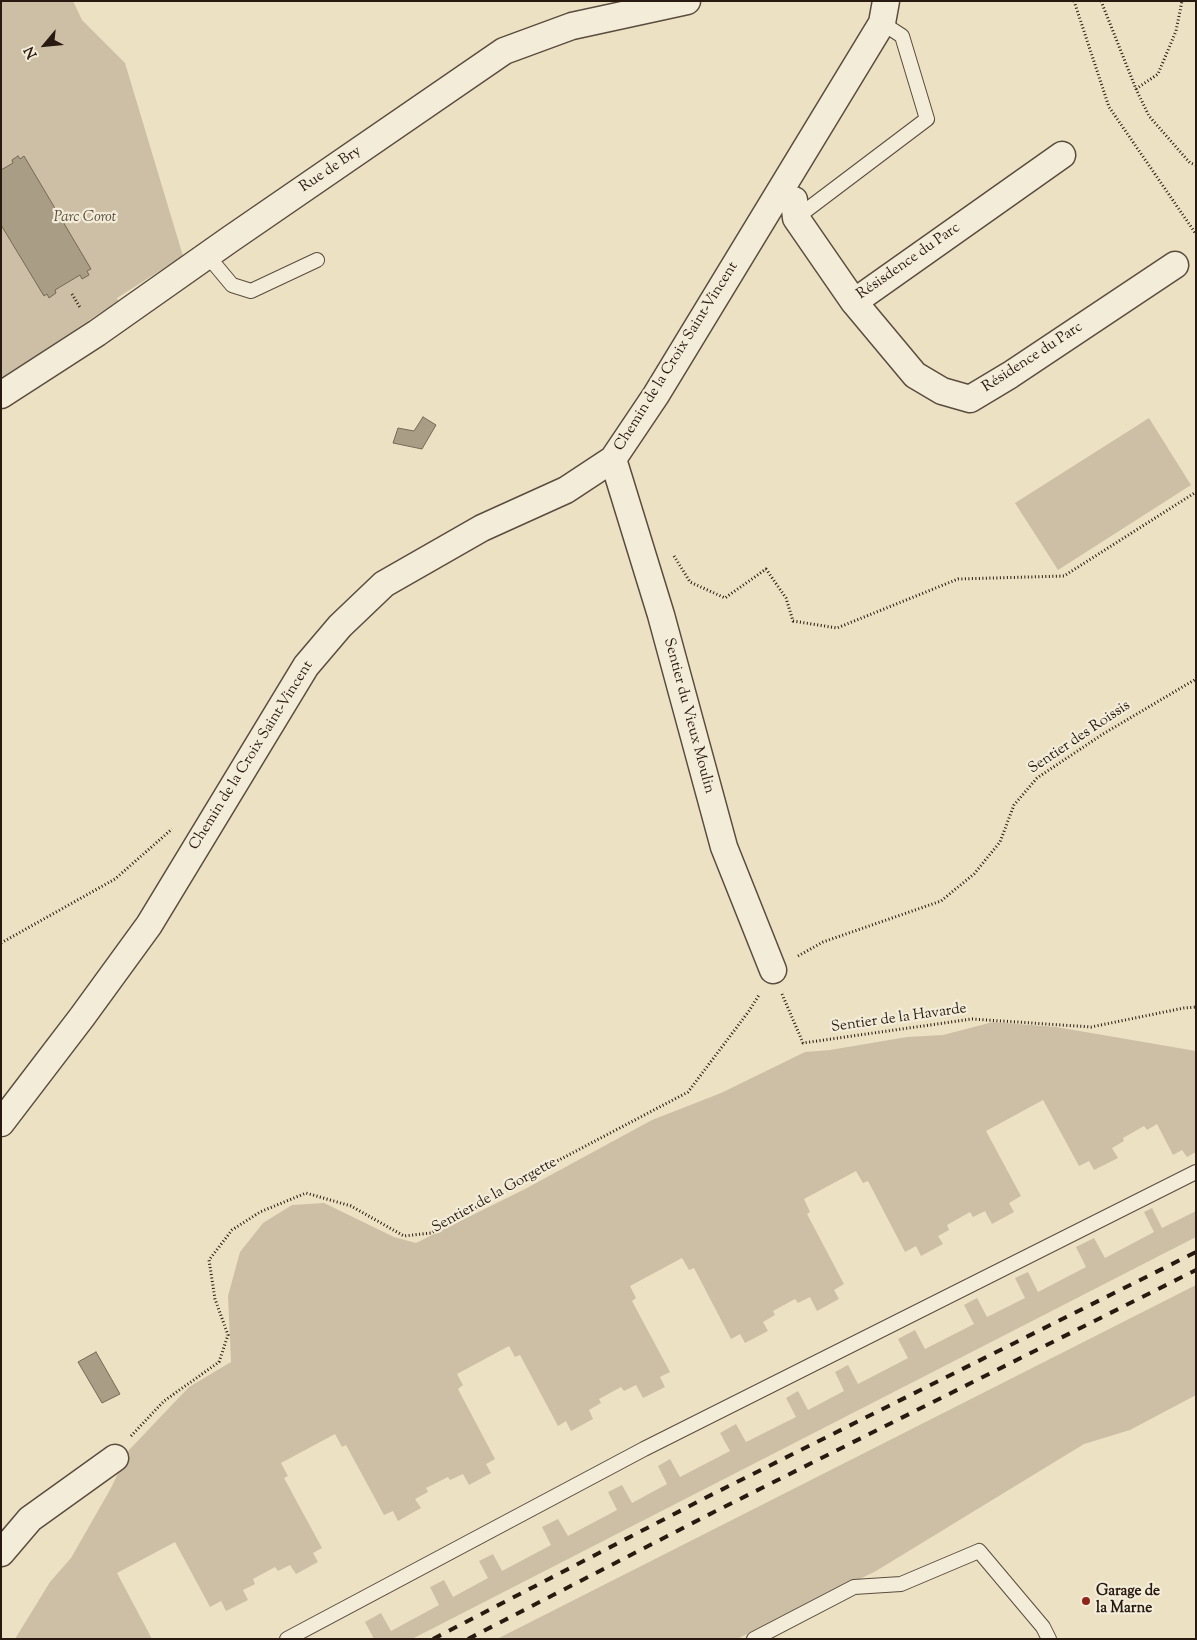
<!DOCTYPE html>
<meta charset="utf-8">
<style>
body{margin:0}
#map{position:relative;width:1197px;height:1640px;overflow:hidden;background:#ede1c3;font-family:"Sorts Mill Goudy",serif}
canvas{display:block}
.frame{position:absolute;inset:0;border:2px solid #291a11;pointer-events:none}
.north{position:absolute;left:20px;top:20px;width:50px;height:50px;-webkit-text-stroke:4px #f3ecd8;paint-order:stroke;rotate:242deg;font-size:14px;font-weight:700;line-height:20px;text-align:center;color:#291a11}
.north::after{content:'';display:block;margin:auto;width:18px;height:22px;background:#291a11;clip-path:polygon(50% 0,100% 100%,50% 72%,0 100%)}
</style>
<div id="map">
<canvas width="1197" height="1640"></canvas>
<div class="frame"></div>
<div class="north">N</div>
</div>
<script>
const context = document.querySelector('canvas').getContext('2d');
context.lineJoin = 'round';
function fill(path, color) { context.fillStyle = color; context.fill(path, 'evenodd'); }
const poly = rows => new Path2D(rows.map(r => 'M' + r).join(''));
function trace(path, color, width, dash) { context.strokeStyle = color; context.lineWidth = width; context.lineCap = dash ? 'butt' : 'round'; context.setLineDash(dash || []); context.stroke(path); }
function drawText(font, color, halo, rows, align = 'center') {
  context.font = font + ' "Sorts Mill Goudy",serif'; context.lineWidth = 4.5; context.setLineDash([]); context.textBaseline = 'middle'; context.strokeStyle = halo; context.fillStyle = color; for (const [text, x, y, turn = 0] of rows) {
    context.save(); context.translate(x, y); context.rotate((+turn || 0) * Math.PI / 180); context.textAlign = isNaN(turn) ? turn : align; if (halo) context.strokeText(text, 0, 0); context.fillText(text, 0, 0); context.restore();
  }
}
fill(poly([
 [1,1,73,1,82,20,125,63,183,256,117,298,118,301,1,379],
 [1149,418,1191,485,1058,570,1015,503],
 [993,1022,1056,1027,1196,1051,1196,1152,1187,1157,1182,1150,1173,1155,1157,1124,1147,1130,1144,1126,1123,1138,1124,1141,1112,1148,1118,1158,1094,1170,1089,1161,1079,1166,1043,1100,986,1131,1021,1196,1009,1203,1014,1212,992,1224,985,1211,973,1217,970,1212,947,1225,949,1230,938,1236,943,1244,921,1256,916,1246,905,1252,868,1181,863,1183,856,1171,804,1199,810,1212,807,1214,844,1284,834,1290,839,1299,817,1311,810,1297,798,1303,795,1299,773,1311,775,1315,763,1322,768,1331,745,1343,740,1334,731,1339,694,1268,689,1270,682,1258,630,1286,636,1298,632,1301,670,1372,660,1377,665,1387,643,1398,636,1385,624,1391,621,1387,599,1399,601,1403,589,1410,593,1419,571,1431,566,1421,558,1426,520,1355,515,1357,509,1346,457,1374,463,1385,458,1389,495,1459,486,1464,491,1473,469,1485,463,1474,450,1480,448,1477,426,1488,428,1492,415,1499,421,1508,398,1521,393,1511,384,1515,346,1445,342,1447,335,1434,281,1463,288,1476,284,1478,322,1548,313,1553,318,1562,296,1574,290,1565,278,1571,275,1567,253,1579,255,1584,243,1590,248,1600,226,1611,221,1601,210,1607,175,1542,117,1573,152,1639,15,1639,50,1582,71,1558,111,1488,129,1450,189,1387,231,1362,228,1296,240,1252,263,1223,292,1205,324,1203,394,1237,416,1243,525,1189,652,1120,721,1093,805,1052,830,1050,907,1037,943,1035],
 [1152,1208,1162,1228,1196,1211,1196,1237,412,1639,374,1639,365,1622,381,1613,391,1631,439,1605,430,1587,444,1580,453,1597,488,1578,479,1561,493,1554,502,1571,551,1545,542,1527,558,1519,568,1536,617,1510,608,1492,622,1485,632,1503,667,1484,658,1466,670,1459,680,1477,730,1451,720,1433,736,1424,746,1442,796,1417,786,1398,798,1391,808,1410,844,1391,835,1372,848,1365,858,1384,908,1358,898,1339,915,1330,925,1349,974,1324,964,1305,977,1298,987,1317,1025,1298,1015,1278,1028,1272,1038,1292,1086,1267,1076,1247,1094,1238,1105,1258,1154,1232,1144,1212],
 [1196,1285,1196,1395,1130,1430,1084,1444,876,1571,737,1639,497,1639]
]), '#ccbfa5');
const water = poly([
 [18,156,20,159,24,156,91,269,87,271,89,275,82,279,80,275,55,290,56,293,49,298,47,294,44,296,1,225,1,170,13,163,12,160,18,156],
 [423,417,436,425,422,449,393,443,398,428,414,431,423,417],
 [96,1352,120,1394,102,1403,78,1362,96,1352]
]);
fill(water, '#aa9d86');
trace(water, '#766957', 1);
const service = poly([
 [796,218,927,119,902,36,882,23],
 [207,255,232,285,251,291,317,260],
 [287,1639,644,1449,1196,1172],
 [754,1639,854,1587,901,1584,979,1551,1043,1627,1049,1639]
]);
const minor = poly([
 [794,200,796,218,854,302,1062,155],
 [854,302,915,375,942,391,970,399,1010,375,1175,265],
 [1,395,97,333,229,240,504,51,572,26,687,1],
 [613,459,661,615,724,847,773,970],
 [1,1123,82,1017,149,925,306,666,340,626,384,584,482,528,566,490,613,459,656,395,882,23,886,1],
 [1,1553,30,1519,115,1458]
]);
trace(service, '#5a4c3e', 16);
trace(minor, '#5a4c3e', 29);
trace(poly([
 [1074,1,1109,107,1196,234],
 [1101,1,1136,89,1149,116,1190,163,1196,165],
 [1136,89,1158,74,1176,31,1182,1],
 [72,294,81,309],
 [674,556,690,582,725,598,766,569,786,598,793,621,837,628,958,579,1064,576,1196,492],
 [1,943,115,879,172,829],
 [798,956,823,942,941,901,974,874,1000,842,1014,805,1037,778,1103,734,1196,679],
 [782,994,803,1043,972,1019,1091,1027,1184,1008,1196,1007],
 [131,1436,164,1401,219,1362,228,1335,215,1299,209,1260,232,1230,260,1212,306,1193,351,1206,404,1236,431,1233,559,1160,688,1092,749,1011,759,995]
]), '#291a11', 3, [1, 2.5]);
trace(service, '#f3ecd8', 14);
trace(minor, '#f3ecd8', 26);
trace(poly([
 [433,1639,707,1497,1196,1252],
 [468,1639,714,1512,1196,1270]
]), '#291a11', 4, [9, 9]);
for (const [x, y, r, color] of [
 [1086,1601,5,"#8f2418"]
]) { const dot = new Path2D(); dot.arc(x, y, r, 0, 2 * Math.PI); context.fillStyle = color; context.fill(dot); trace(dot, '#f3ecd8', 2); }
drawText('15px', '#291a11', '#f3ecd8', [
 ["Rue de Bry",331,170,-34],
 ["Résisdence du Parc",909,262,-35],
 ["Chemin de la Croix Saint-Vincent",677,357,-58],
 ["Résidence du Parc",1033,358,-33],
 ["Sentier du Vieux Moulin",688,716,75],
 ["Sentier des Roissis",1080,738,-34],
 ["Chemin de la Croix Saint-Vincent",252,756,-58],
 ["Sentier de la Havarde",899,1019,-8],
 ["Sentier de la Gorgette",495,1196,-29]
]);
drawText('italic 15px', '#5a4c3d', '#f3ecd8', [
 ["Parc Corot",85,218]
]);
drawText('bold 15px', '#291a11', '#f3ecd8', [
 ["Garage de",1096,1592],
 ["la Marne",1096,1609]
], 'left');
</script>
